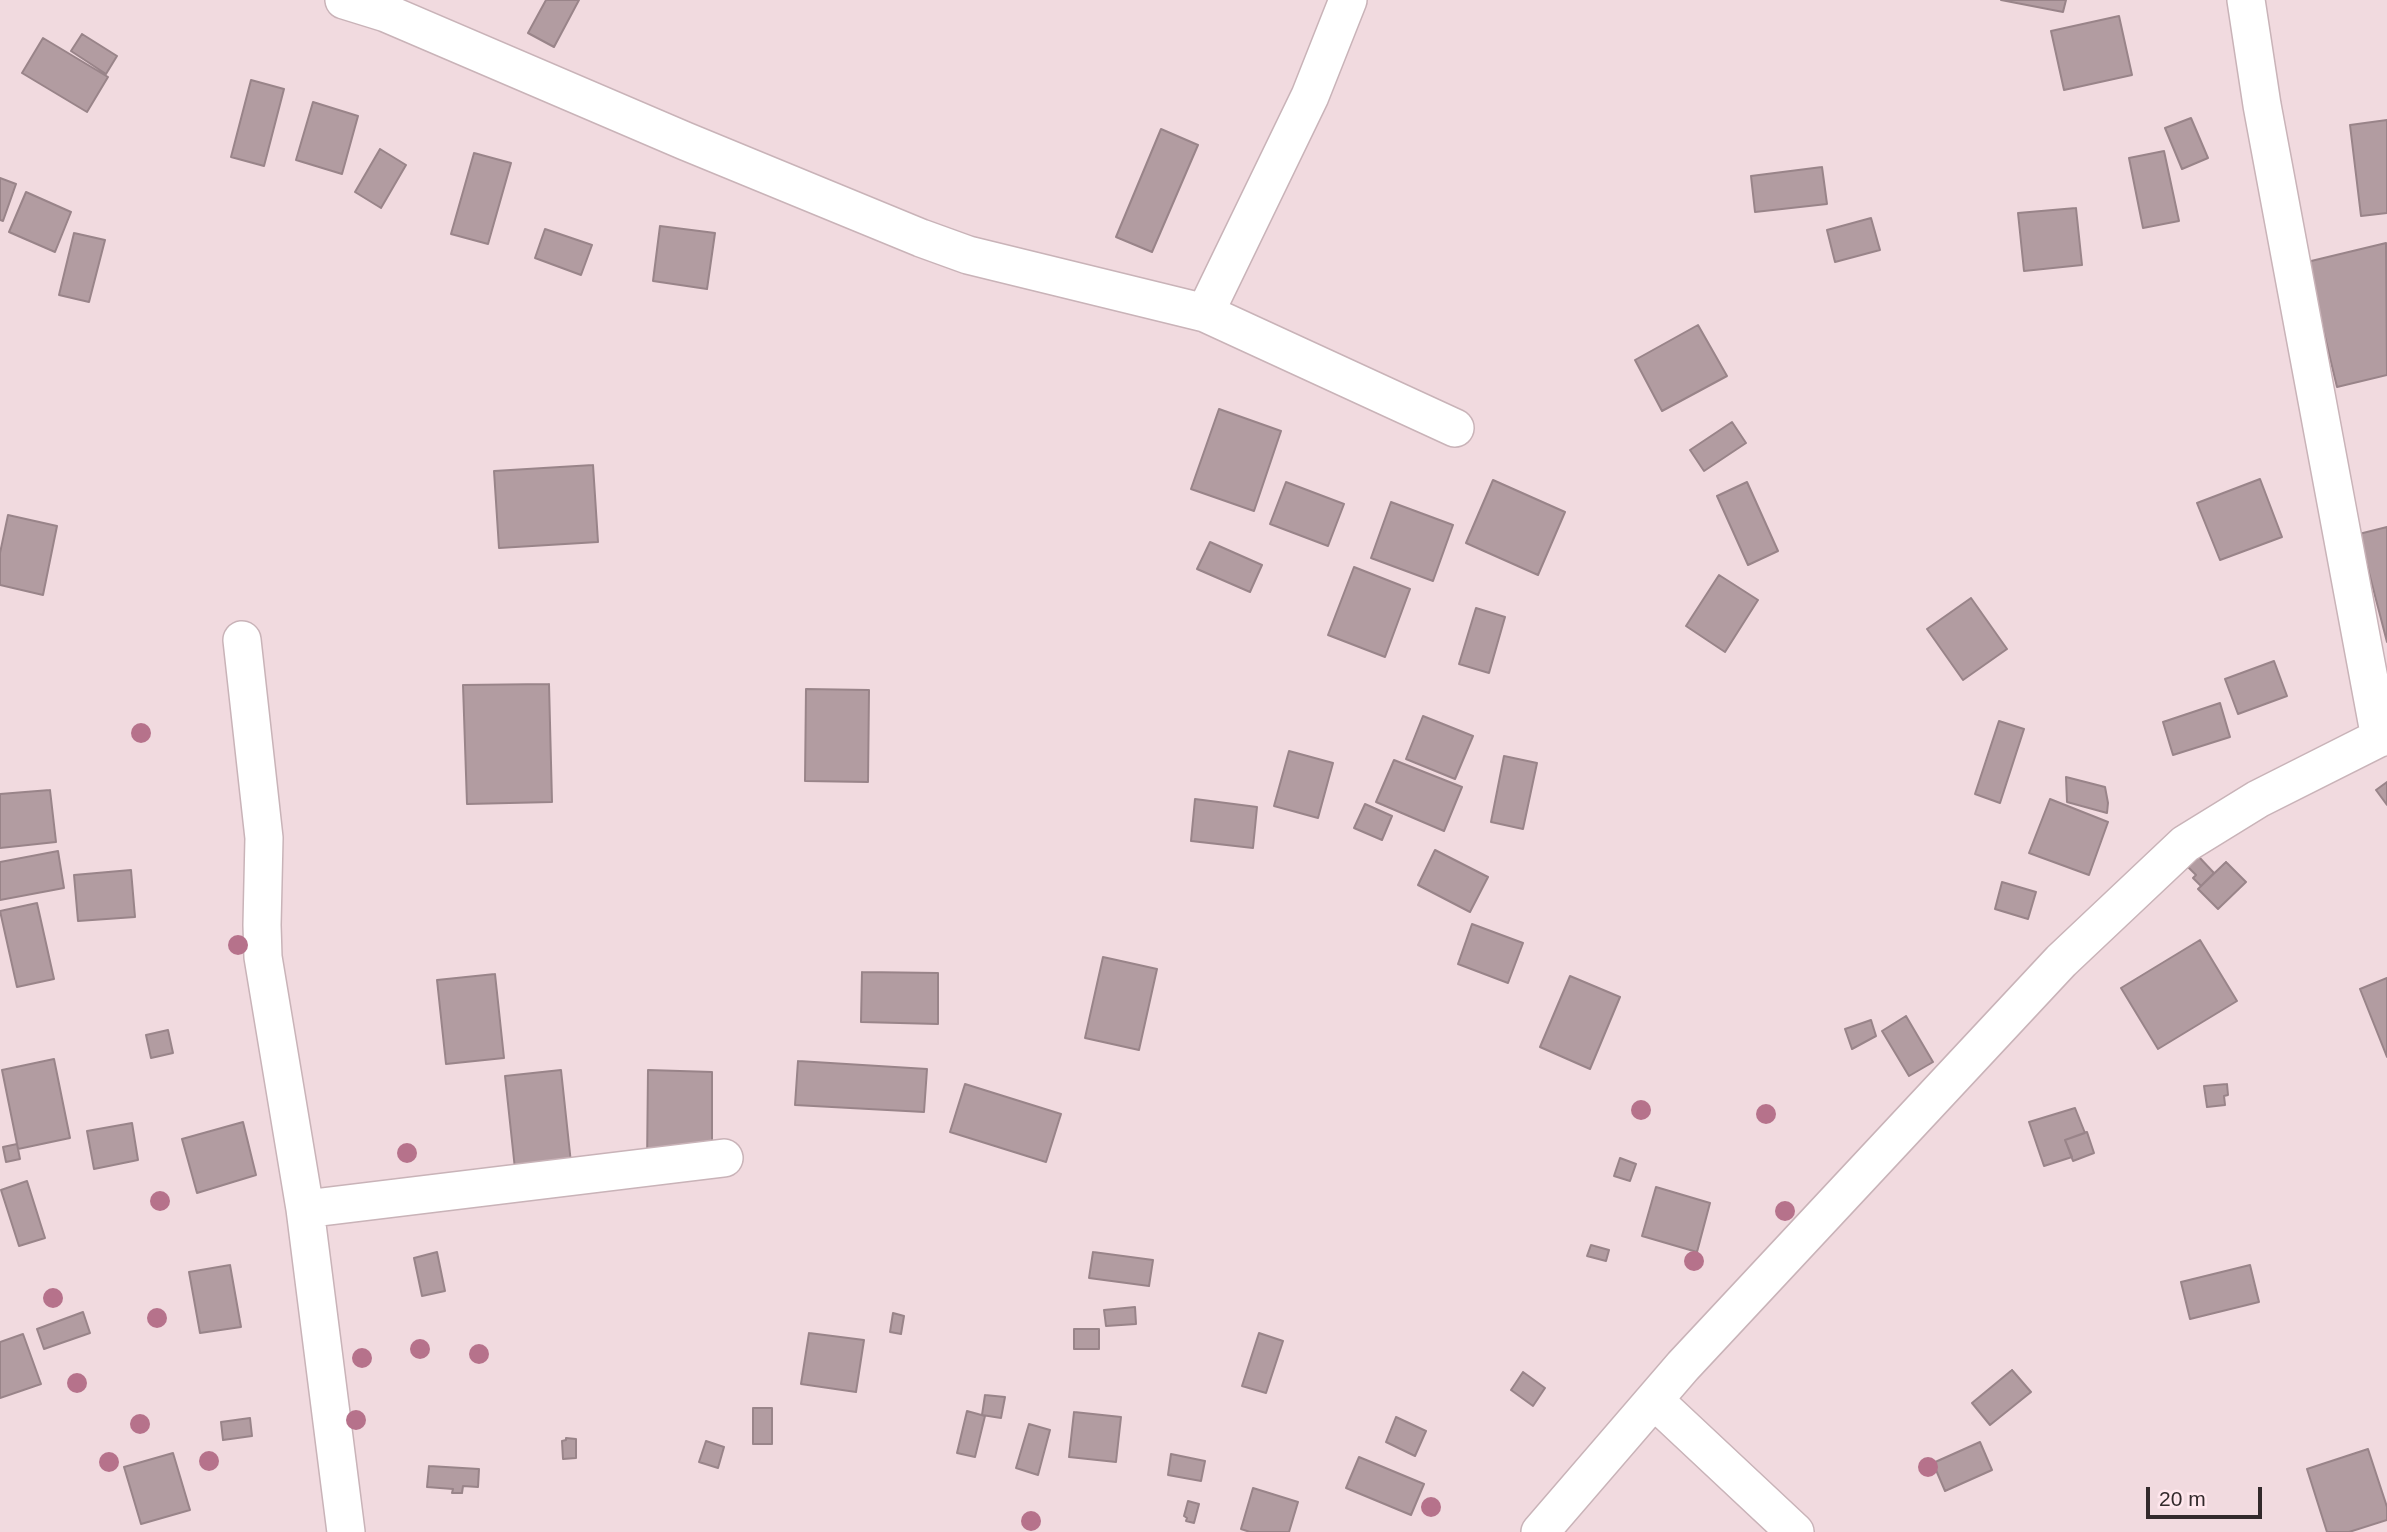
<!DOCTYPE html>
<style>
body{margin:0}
#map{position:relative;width:2387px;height:1532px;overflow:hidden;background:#f1dadf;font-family:Arial,sans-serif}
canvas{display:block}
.scale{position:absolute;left:2146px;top:1487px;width:116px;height:32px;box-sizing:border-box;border:4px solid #32292b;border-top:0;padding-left:9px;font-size:21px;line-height:24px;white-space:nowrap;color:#32292b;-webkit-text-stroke:5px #ffe7ed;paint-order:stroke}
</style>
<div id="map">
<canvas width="2387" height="1532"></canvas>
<div class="scale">20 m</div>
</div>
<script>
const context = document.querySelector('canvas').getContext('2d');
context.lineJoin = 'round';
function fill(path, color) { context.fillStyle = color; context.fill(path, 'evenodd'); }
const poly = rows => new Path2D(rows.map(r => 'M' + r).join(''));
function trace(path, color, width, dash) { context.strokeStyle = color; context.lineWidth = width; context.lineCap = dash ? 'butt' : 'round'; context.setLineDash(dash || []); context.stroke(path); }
const building = poly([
 [546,0,579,0,554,47,528,33,546,0],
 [2001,0,2066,0,2063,12,2001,0],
 [2119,16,2132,75,2064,90,2051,31,2119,16],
 [82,34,117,56,106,74,71,51,82,34],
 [43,38,108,77,87,112,22,73,43,38],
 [251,80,284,89,264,166,231,157,251,80],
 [313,102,358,116,342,174,296,160,313,102],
 [2191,118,2208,158,2182,169,2165,128,2191,118],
 [2387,120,2387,213,2361,216,2350,125,2387,120],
 [1161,129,1198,145,1152,252,1116,237,1161,129],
 [380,149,406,165,381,208,355,192,380,149],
 [2164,151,2179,221,2143,228,2129,158,2164,151],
 [474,153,511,163,488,244,451,234,474,153],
 [1822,167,1827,204,1755,212,1751,176,1822,167],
 [0,178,16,184,3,221,0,220,0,178],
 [26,192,71,212,55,252,9,232,26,192],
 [2076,208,2082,265,2024,271,2018,213,2076,208],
 [1871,218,1880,250,1835,262,1827,230,1871,218],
 [660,226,715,233,707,289,653,281,660,226],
 [545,229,592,245,581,275,535,258,545,229],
 [74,233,105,240,89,302,59,295,74,233],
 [2386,243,2387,375,2337,387,2307,262,2386,243],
 [1698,325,1727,376,1662,411,1635,360,1698,325],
 [1219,409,1281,431,1254,511,1191,489,1219,409],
 [1732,422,1746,443,1704,471,1690,450,1732,422],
 [593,465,598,542,499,548,494,471,593,465],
 [2260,479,2282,537,2220,560,2197,503,2260,479],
 [1493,480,1565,512,1538,575,1466,543,1493,480],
 [1286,482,1344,504,1328,546,1270,524,1286,482],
 [1747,482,1778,551,1748,565,1717,496,1747,482],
 [1391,502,1453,525,1433,581,1371,558,1391,502],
 [8,515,57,526,43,595,0,585,0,553,8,515],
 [2387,527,2387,642,2359,534,2387,527],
 [1210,542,1262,565,1250,592,1197,569,1210,542],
 [1354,567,1410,589,1385,657,1328,635,1354,567],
 [1719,575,1758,600,1725,652,1686,626,1719,575],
 [1971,598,2007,649,1963,680,1927,629,1971,598],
 [1476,608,1505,617,1489,673,1459,664,1476,608],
 [2274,661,2287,696,2238,714,2225,679,2274,661],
 [549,684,552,802,467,804,463,685,549,684],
 [806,689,869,690,868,782,805,781,806,689],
 [2220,703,2230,737,2173,755,2163,722,2220,703],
 [1423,716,1473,736,1455,779,1406,759,1423,716],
 [1999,721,2024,729,2000,803,1975,794,1999,721],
 [1289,751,1333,763,1318,818,1274,806,1289,751],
 [1504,756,1537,763,1523,829,1491,822,1504,756],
 [1394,760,1462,787,1444,831,1376,802,1394,760],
 [2066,777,2105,787,2108,803,2107,813,2067,802,2066,777],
 [2387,782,2387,805,2376,790,2387,782],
 [50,790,56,842,0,848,0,794,50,790],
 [1195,799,1257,807,1253,848,1191,841,1195,799],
 [2050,799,2108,822,2089,875,2029,853,2050,799],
 [1365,804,1392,816,1382,840,1354,828,1365,804],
 [1435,850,1488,877,1470,912,1418,885,1435,850],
 [58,851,64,888,0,900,0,862,58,851],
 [2199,857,2214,873,2201,886,2193,878,2196,875,2188,867,2199,857],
 [2226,862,2246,882,2218,909,2198,889,2226,862],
 [131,870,135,917,78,921,74,875,131,870],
 [2002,882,2036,892,2028,919,1995,909,2002,882],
 [37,903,54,979,17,987,0,911,37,903],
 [1472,924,1523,943,1508,983,1458,964,1472,924],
 [2200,940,2237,1001,2158,1049,2121,988,2200,940],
 [1103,957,1157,969,1139,1050,1085,1038,1103,957],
 [862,972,938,973,938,1024,861,1022,862,972],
 [495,974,504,1058,446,1064,437,980,495,974],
 [1570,976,1620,997,1590,1069,1540,1047,1570,976],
 [2387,978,2387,1057,2360,989,2387,978],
 [1906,1016,1933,1062,1909,1076,1882,1031,1906,1016],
 [1871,1020,1876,1036,1852,1049,1845,1029,1871,1020],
 [168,1030,173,1053,151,1058,146,1035,168,1030],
 [54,1059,70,1138,18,1149,2,1070,54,1059],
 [798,1061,927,1069,924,1112,795,1105,798,1061],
 [561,1070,571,1163,515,1169,505,1076,561,1070],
 [648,1070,712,1072,712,1167,647,1167,648,1070],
 [965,1084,1061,1114,1046,1162,950,1132,965,1084],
 [2227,1084,2228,1095,2224,1096,2225,1105,2207,1107,2204,1086,2227,1084],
 [2075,1108,2085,1133,2065,1140,2072,1157,2044,1166,2029,1122,2075,1108],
 [243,1122,256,1175,197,1193,182,1139,243,1122],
 [132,1123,138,1160,94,1169,87,1131,132,1123],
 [2087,1132,2094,1153,2073,1161,2065,1140,2087,1132],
 [17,1144,20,1159,6,1162,3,1147,17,1144],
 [1620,1158,1636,1164,1630,1181,1614,1176,1620,1158],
 [27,1181,45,1238,19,1246,1,1190,27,1181],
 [1656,1187,1710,1203,1697,1252,1642,1236,1656,1187],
 [1591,1245,1609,1250,1606,1261,1587,1256,1591,1245],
 [437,1252,445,1291,422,1296,414,1258,437,1252],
 [1093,1252,1153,1260,1149,1286,1089,1278,1093,1252],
 [230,1265,241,1327,200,1333,189,1272,230,1265],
 [2250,1265,2259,1302,2190,1319,2181,1282,2250,1265],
 [1135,1307,1136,1324,1106,1326,1104,1310,1135,1307],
 [83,1312,90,1333,44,1349,37,1329,83,1312],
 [893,1313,904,1316,901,1334,890,1332,893,1313],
 [1074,1329,1099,1329,1099,1349,1074,1349,1074,1329],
 [809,1333,864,1340,856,1392,801,1384,809,1333],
 [1259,1333,1283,1341,1266,1393,1242,1386,1259,1333],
 [23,1334,41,1384,0,1398,0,1342,23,1334],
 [2012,1370,2031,1392,1990,1425,1972,1403,2012,1370],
 [1523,1372,1545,1388,1533,1406,1511,1390,1523,1372],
 [985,1395,1005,1397,1001,1418,982,1415,985,1395],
 [753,1408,772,1408,772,1444,753,1444,753,1408],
 [967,1411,985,1416,975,1457,957,1453,967,1411],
 [1074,1412,1121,1417,1116,1462,1069,1457,1074,1412],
 [1396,1417,1426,1431,1415,1456,1386,1442,1396,1417],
 [250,1418,252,1436,223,1440,221,1422,250,1418],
 [1029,1424,1050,1430,1038,1475,1016,1468,1029,1424],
 [566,1438,576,1439,576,1458,563,1459,562,1441,566,1440,566,1438],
 [706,1441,724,1447,718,1468,699,1462,706,1441],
 [1980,1442,1992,1470,1945,1491,1933,1463,1980,1442],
 [2368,1449,2387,1507,2387,1520,2349,1532,2327,1532,2307,1469,2368,1449],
 [173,1453,190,1510,141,1524,124,1467,173,1453],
 [1171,1454,1205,1461,1201,1481,1168,1475,1171,1454],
 [1359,1457,1424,1484,1411,1515,1346,1488,1359,1457],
 [429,1466,479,1469,478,1487,463,1486,462,1493,452,1493,453,1489,427,1487,429,1466],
 [1253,1488,1298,1502,1289,1532,1250,1532,1241,1529,1253,1488],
 [1188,1501,1199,1504,1194,1523,1186,1521,1187,1518,1184,1516,1188,1501]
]);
fill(building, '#b29ca1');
trace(building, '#998489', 2);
const street = poly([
 [344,0,386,13,685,141,921,238,968,255,1205,313,1455,428],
 [2246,0,2262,105,2380,738],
 [1205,313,1310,96,1348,0],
 [242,640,264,838,262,925,263,957,305,1209,346,1532],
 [305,1209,724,1158],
 [1654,1400,1795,1532],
 [1540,1532,1683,1366,2061,961,2185,844,2258,799,2387,734]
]);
trace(street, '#c9b3b8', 40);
trace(street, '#fff', 37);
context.fillStyle = '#b6728b';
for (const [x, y] of [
 [141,733],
 [238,945],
 [1641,1110],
 [1766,1114],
 [407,1153],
 [160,1201],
 [1785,1211],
 [1694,1261],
 [53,1298],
 [157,1318],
 [420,1349],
 [479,1354],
 [362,1358],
 [77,1383],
 [356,1420],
 [140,1424],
 [209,1461],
 [109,1462],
 [1928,1467],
 [1431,1507],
 [1031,1521]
]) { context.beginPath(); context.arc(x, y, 10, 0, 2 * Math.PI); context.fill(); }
</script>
